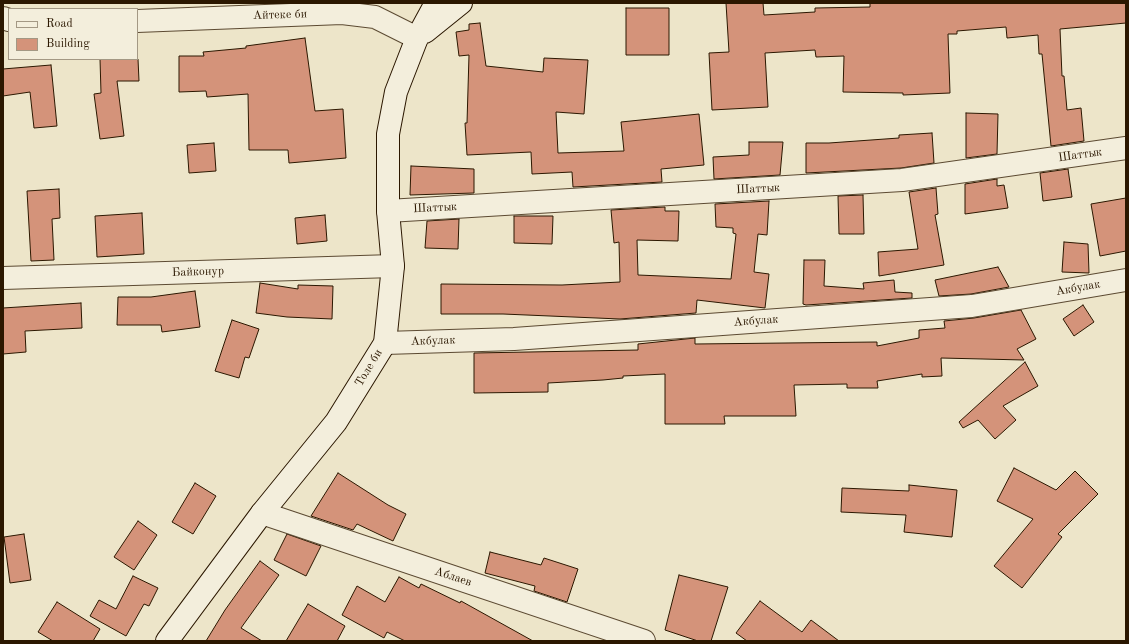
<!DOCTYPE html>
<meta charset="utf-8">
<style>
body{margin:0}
#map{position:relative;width:1129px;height:644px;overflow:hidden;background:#ede5c9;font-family:"Old Standard TT",serif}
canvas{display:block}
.frame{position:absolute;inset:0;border:4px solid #2b1700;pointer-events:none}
.legend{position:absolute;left:8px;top:8px;width:130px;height:52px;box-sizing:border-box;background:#f3eedc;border:1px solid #a39884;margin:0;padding:5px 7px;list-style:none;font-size:12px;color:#2b1700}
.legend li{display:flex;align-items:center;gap:8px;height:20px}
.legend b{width:20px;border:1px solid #a39884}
</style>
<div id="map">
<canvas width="1129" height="644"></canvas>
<div class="frame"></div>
<ul class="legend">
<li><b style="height:5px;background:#f3eedc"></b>Road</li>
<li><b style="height:11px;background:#d4937a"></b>Building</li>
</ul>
</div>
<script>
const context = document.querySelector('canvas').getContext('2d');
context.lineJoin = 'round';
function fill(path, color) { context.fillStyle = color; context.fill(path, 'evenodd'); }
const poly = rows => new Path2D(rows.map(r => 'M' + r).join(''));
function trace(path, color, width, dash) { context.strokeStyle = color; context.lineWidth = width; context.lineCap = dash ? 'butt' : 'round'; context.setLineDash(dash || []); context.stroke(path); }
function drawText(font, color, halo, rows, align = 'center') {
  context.font = font + ' "Old Standard TT",serif'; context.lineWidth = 3.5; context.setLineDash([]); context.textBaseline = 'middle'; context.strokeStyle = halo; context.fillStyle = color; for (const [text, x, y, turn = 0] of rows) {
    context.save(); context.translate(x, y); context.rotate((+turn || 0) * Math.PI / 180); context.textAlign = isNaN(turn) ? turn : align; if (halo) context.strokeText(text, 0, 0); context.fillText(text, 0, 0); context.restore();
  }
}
const building = poly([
 [726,3,763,3,764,15,815,12,815,8,870,7,870,3,1126,3,1126,23,1060,29,1062,76,1064,76,1067,110,1081,108,1084,141,1051,146,1042,54,1039,54,1038,35,1007,38,1006,27,957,31,957,34,948,34,950,93,903,95,903,93,843,92,844,56,816,57,815,50,765,53,768,107,712,110,709,53,729,52,726,3],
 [626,8,669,8,669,55,626,55,626,8],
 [480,23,486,66,543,72,544,58,588,60,584,114,556,112,558,153,624,151,621,122,699,114,704,165,661,169,662,182,573,187,572,172,532,174,531,152,467,155,465,123,467,123,469,55,459,56,456,32,469,30,469,24,480,23],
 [305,38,315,111,343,109,346,158,289,163,288,150,249,150,248,94,207,97,206,91,179,92,179,56,204,56,203,52,246,48,246,46,305,38],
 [100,59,138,59,139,81,117,81,124,136,100,139,94,94,101,93,100,59],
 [51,65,57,126,34,128,30,92,3,96,3,69,51,65],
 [966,113,998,114,997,154,966,158,966,113],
 [932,133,934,163,901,168,806,173,806,143,829,143,899,138,899,135,932,133],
 [749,142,783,142,780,175,714,179,713,157,749,155,749,142],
 [214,143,216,171,189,173,187,145,214,143],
 [411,166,474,169,474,193,410,195,411,166],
 [1068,169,1072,197,1043,201,1040,173,1068,169],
 [997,179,997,186,1004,185,1008,208,965,214,965,184,997,179],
 [936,188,938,214,935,215,944,265,879,276,878,252,918,249,909,192,936,188],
 [59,189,60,218,52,219,54,260,31,261,27,191,59,189],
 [863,195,864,234,839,234,838,196,863,195],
 [1126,198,1126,251,1100,256,1091,204,1126,198],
 [769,201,767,235,758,234,754,272,769,274,765,308,697,300,696,313,620,319,503,314,441,314,441,284,562,285,620,282,619,242,614,243,611,210,665,207,665,211,679,211,678,241,637,240,638,275,731,279,736,234,733,233,733,228,716,227,715,204,769,201],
 [142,213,144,254,97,257,95,216,142,213],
 [325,215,327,241,297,244,295,218,325,215],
 [514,216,553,216,552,244,514,243,514,216],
 [459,219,458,249,425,248,427,221,459,219],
 [1064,242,1088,244,1089,273,1062,272,1064,242],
 [804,260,825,260,824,286,864,289,863,283,894,280,895,292,912,293,912,298,806,305,803,304,804,260],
 [998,267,1009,287,971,294,939,296,935,280,998,267],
 [260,283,298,289,298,285,333,286,332,319,287,317,256,313,260,283],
 [195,291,200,327,162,332,161,325,117,325,118,297,151,297,195,291],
 [81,303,82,328,25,331,26,352,3,354,3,308,81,303],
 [1083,305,1094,322,1074,336,1063,319,1083,305],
 [1021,310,1036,339,1017,349,1024,360,941,358,942,376,922,377,922,374,877,381,878,388,847,388,847,384,794,385,796,416,724,416,725,424,665,424,665,374,623,376,623,378,603,380,548,383,548,392,474,393,474,353,638,350,638,344,695,338,695,344,877,342,877,346,919,338,919,330,945,328,944,321,974,318,1021,310],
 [232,320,259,329,249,358,245,357,239,378,215,371,232,320],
 [1025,362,1038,386,1003,406,1016,420,995,439,978,420,963,428,959,422,1025,362],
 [1014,468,1056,490,1075,471,1098,494,1058,534,1062,537,1022,588,994,566,1033,519,997,501,1014,468],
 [338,473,388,505,406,514,393,541,357,524,353,530,311,516,338,473],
 [195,483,216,496,193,534,172,522,195,483],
 [909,485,957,490,952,537,904,532,906,515,841,512,842,488,909,491,909,485],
 [138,521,157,535,134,570,114,557,138,521],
 [24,534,31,580,10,583,4,537,24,534],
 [287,534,321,546,306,576,274,560,287,534],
 [490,552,541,565,544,558,578,569,567,602,534,591,535,586,485,573,490,552],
 [260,561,279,575,241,628,262,641,206,641,225,610,260,561],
 [679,575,728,587,711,641,698,641,665,630,679,575],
 [133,576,158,588,149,606,144,604,126,636,90,616,99,600,116,609,133,576],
 [399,577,419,588,421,584,460,603,461,601,533,641,405,641,387,632,384,638,342,615,357,586,385,602,399,577],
 [760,601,802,632,811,620,839,641,747,641,736,633,760,601],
 [57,602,100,629,93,641,53,641,38,632,57,602],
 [308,604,345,626,337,641,286,641,308,604]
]);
fill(building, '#d4937a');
trace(building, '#2b1700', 1);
const street = poly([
 [3,18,9,20],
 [137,21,342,13,375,17,417,38],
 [388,211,902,180,1126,148],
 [3,278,393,266],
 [385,343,514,339,972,306,1126,280],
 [262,513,644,641]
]);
const secondary = poly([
 [425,32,461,3],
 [167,641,262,513,336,422,385,343,393,266,388,211,388,134,396,92,417,38,436,3]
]);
trace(street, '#5c4a32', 24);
trace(secondary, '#2b1700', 24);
trace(street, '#f3eedc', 22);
trace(secondary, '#f3eedc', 22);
drawText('12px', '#2b1700', '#f3eedc', [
 ["Айтеке би",280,15,-2],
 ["Шаттык",1080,155,-8],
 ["Шаттык",758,189,-3],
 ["Шаттык",435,208,-3],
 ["Байконур",198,272,-2],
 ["Акбулак",1078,288,-10],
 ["Акбулак",756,321,-4],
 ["Акбулак",433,341,-2],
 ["Толе би",369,368,-59],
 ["Аблаев",453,577,18]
]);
</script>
